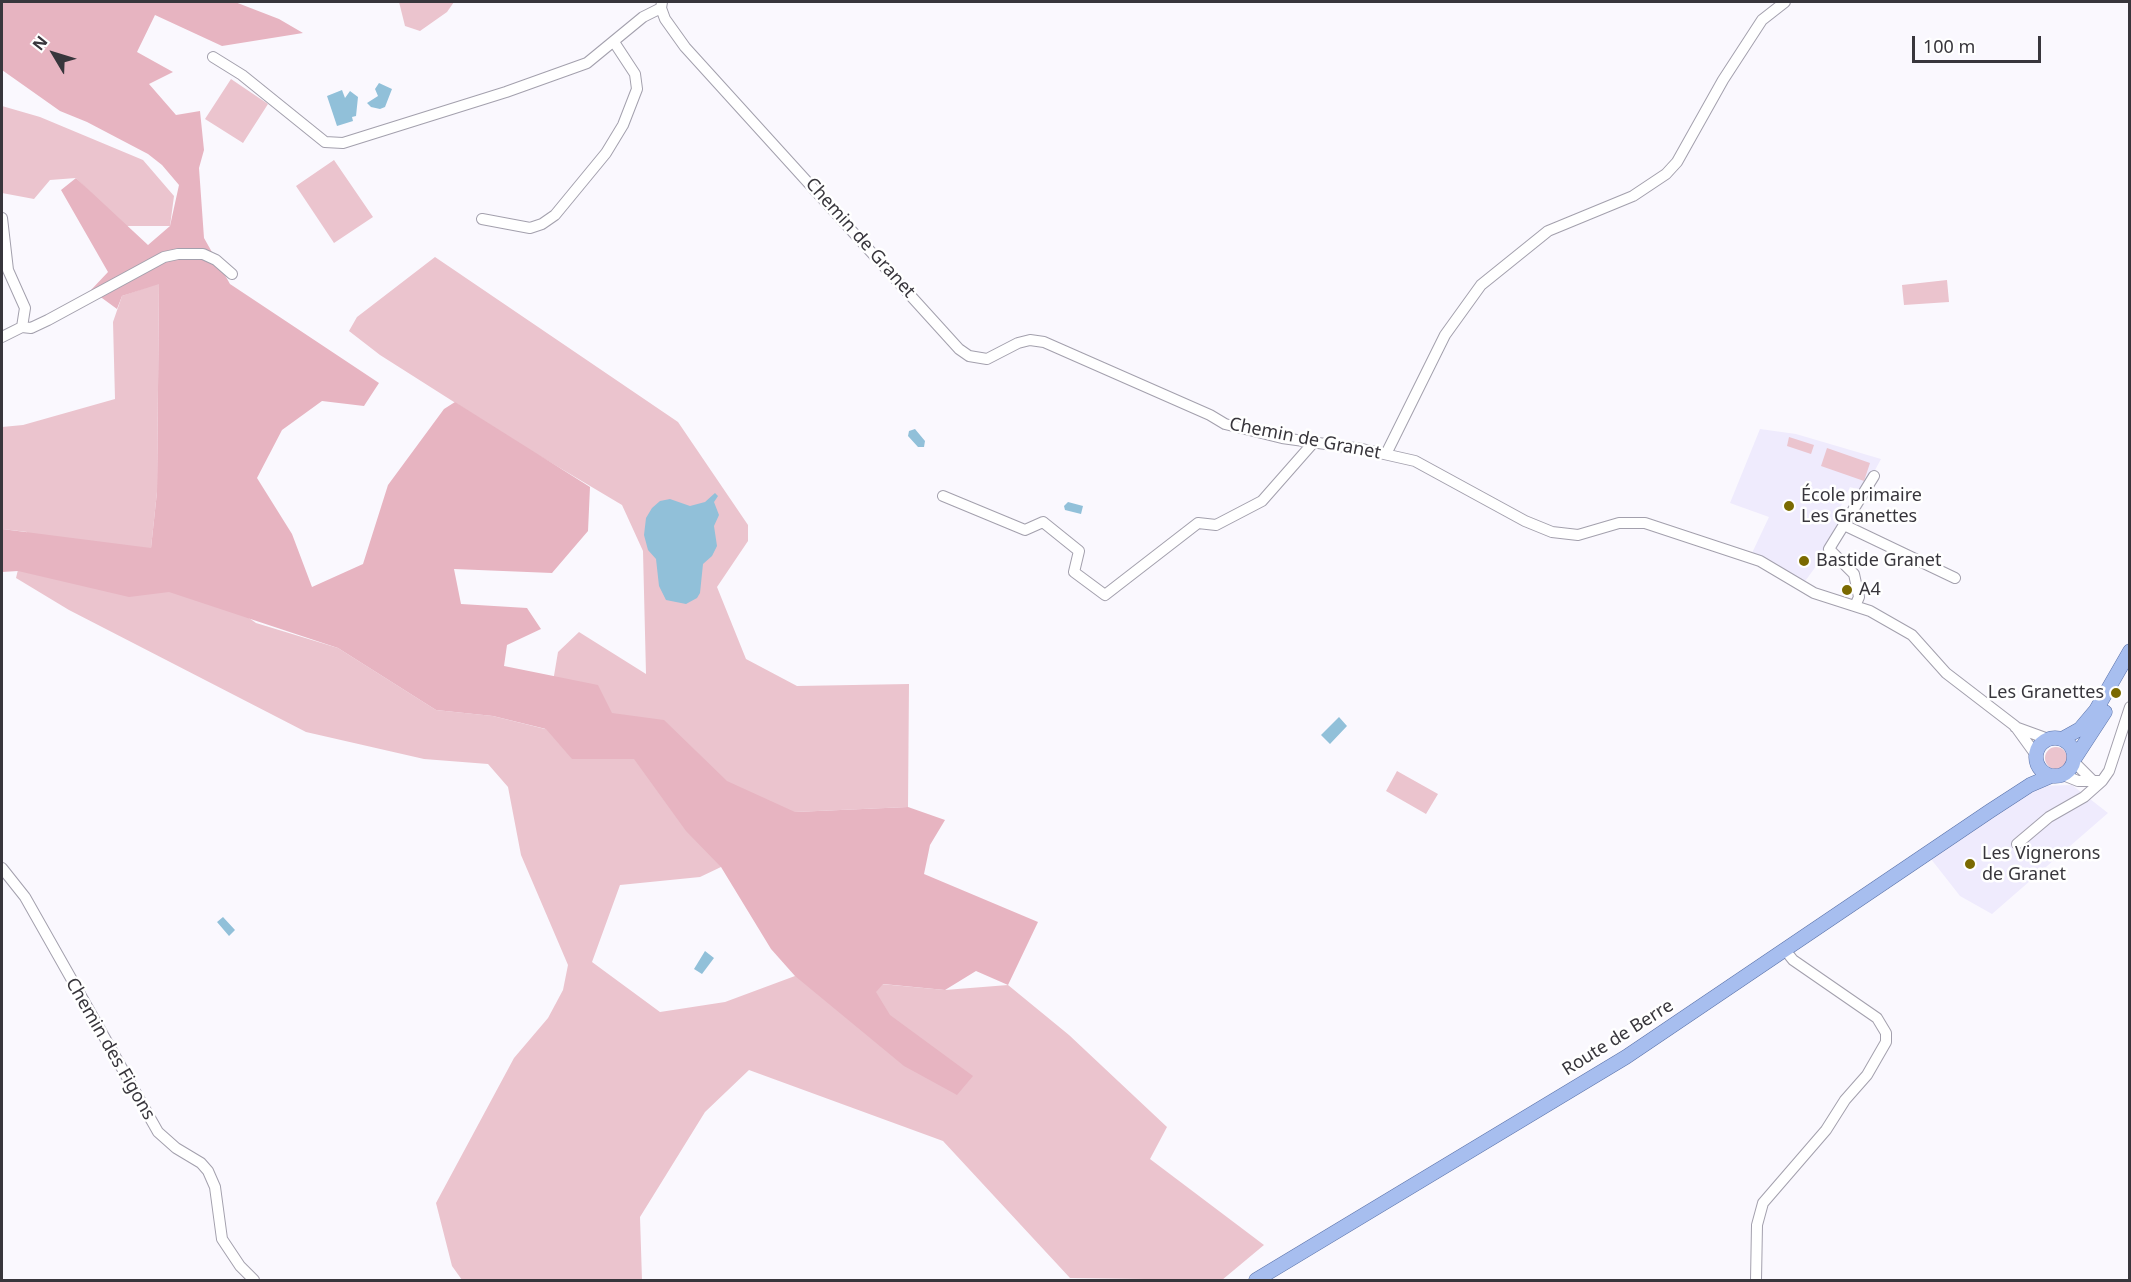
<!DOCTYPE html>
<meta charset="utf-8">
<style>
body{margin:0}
#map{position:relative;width:2131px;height:1282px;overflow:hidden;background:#faf8fe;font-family:"Noto Sans",sans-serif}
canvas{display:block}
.frame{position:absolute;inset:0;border:3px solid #38363c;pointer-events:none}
.north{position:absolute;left:24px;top:24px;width:60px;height:60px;-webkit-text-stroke:4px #fff;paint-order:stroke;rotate:308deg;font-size:16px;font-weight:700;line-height:24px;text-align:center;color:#38363c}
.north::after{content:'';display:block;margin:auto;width:21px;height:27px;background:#38363c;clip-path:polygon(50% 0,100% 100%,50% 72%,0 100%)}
.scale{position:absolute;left:1912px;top:36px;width:129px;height:27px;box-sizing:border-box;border:3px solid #38363c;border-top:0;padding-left:8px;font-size:18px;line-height:21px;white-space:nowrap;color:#38363c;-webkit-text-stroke:4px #fff;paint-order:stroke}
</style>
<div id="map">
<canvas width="2131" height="1282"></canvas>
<div class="frame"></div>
<div class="north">N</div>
<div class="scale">100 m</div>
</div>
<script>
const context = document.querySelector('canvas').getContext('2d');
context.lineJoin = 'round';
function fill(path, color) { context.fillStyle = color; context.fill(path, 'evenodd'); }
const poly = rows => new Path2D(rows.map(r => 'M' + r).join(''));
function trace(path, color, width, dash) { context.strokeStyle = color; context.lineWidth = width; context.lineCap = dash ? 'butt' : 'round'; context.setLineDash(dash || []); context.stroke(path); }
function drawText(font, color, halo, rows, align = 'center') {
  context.font = font + ' "Noto Sans",sans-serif'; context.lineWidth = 5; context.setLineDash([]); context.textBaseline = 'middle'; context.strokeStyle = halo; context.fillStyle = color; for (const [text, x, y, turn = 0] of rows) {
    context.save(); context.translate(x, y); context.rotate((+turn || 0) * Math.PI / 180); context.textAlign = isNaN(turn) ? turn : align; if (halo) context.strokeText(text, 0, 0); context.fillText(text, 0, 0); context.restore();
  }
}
fill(poly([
 [1760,429,1796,434,1881,459,1867,485,1860,490,1850,487,1840,508,1847,511,1846,514,1822,558,1803,584,1752,553,1769,517,1730,503],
 [2072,785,2108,813,1992,914,1960,896,1931,859,2040,786]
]), '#efebfd');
fill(poly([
 [399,2,454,2,447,12,420,31,405,26],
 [231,79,268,104,243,143,205,119],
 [2,106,40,117,143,160,174,196,170,226,124,226,76,178,50,180,34,199,2,193],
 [334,160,373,217,334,243,296,186],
 [435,257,678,422,748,525,748,541,717,587,746,659,797,686,909,684,908,807,795,812,721,867,700,877,620,885,592,962,660,1012,725,1002,795,976,945,990,1008,985,1069,1035,1167,1127,1150,1159,1264,1245,1222,1280,1070,1278,943,1141,749,1070,705,1112,640,1217,642,1280,462,1280,452,1266,436,1203,514,1058,548,1018,563,990,568,965,521,855,508,787,488,764,424,759,306,732,69,610,16,578,27,532,2,529,2,427,23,425,115,399,113,322,122,296,159,283,157,492,151,548,256,623,338,648,436,710,493,716,545,729,558,652,579,632,646,674,643,551,622,505,528,449,380,355,349,331,357,317],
 [1947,280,1949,302,1904,305,1902,285],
 [1789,437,1814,445,1811,454,1787,446],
 [1827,448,1870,463,1864,481,1821,466],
 '2045 758a11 11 0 1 1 22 0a11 11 0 1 1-22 0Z',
 [1397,771,1438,794,1426,814,1386,791]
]), '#ebc4ce');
fill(poly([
 [2,2,235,2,279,19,303,33,222,46,155,15,137,52,173,72,149,84,176,115,200,111,204,150,199,168,204,238,230,284,379,383,364,406,322,401,282,430,257,478,292,534,312,587,363,564,388,485,444,409,455,402,590,487,588,531,552,573,454,569,461,604,527,608,541,629,507,645,504,666,598,685,612,713,664,720,727,781,795,812,908,807,945,820,930,845,924,874,1038,922,1008,985,976,971,945,990,883,984,876,992,890,1015,973,1076,957,1095,904,1066,795,976,771,949,721,867,686,831,634,759,572,759,546,729,493,716,436,710,338,648,169,592,129,597,18,571,2,572,2,529,151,548,157,492,159,284,122,296,117,309,91,290,108,272,61,190,76,178,148,245,170,226,179,185,162,165,148,154,87,122,60,111,2,70]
]), '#e7b4c1');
fill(poly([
 [379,83,392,89,385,107,380,109,371,107,367,103,378,96,375,89],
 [342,90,345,98,350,91,358,97,356,116,352,117,353,121,337,126,327,96],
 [915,429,925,441,924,447,918,447,908,436,909,431],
 [715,493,718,496,714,502,719,515,714,526,717,546,712,556,703,564,700,593,697,598,686,604,666,600,659,586,656,559,648,550,644,535,646,518,652,508,660,501,670,499,690,506,705,502],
 [1068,502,1083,506,1081,514,1065,510,1064,506],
 [1339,717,1347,726,1330,744,1321,735],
 [223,917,235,930,229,936,217,922],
 [705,951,714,958,702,974,694,969]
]), '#91c0d9');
const minor = poly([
 [662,2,661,8,665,19,685,47,959,349,969,356,987,359,1018,343,1030,340,1044,342,1210,415,1225,424,1282,438,1362,449,1415,461,1525,521,1552,532,1578,535,1619,523,1645,523,1760,561,1814,593,1870,611,1912,635,1946,673,2015,726,2036,755],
 [213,57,242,75,325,142,343,143,506,92,587,63,643,17,661,8],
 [2,218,8,270,25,308,22,327],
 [482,219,530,228,542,224,555,215,606,153,623,125,637,89,635,74,614,42],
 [2,337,22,327,31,328,48,320,164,257,178,254,203,254,216,260,232,274],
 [1386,454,1445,335,1481,285,1548,231,1633,196,1666,174,1677,162,1723,80,1762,20,1785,2],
 [943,496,1025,530,1043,522,1079,551,1074,572,1105,595,1198,523,1216,525,1262,501,1313,443],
 [1844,525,1955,578],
 [1855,606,1859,597,1854,574,1829,549,1874,476],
 [2015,727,2048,739],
 [2074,762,2093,781],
 [2063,775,2078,781,2102,781,2109,771,2130,707],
 [2017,844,2049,817,2084,797,2102,781],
 [2,868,25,897,158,1132,176,1148,201,1163,208,1171,215,1187,222,1239,240,1266,254,1280],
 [1756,1280,1757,1225,1763,1203,1826,1130,1845,1100,1867,1075,1886,1042,1886,1033,1877,1018,1793,960,1785,950]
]);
const major = poly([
 '2036 757a19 19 0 1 1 38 0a19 19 0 1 1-38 0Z',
 [2062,739,2080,729,2096,710,2130,651],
 [2075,758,2105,712],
 [1256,1280,1626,1057,1990,811,2030,785,2051,776]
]);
trace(minor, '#a3a0ad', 12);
trace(major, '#5a72a9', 15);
trace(minor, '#fff', 10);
trace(major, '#a7beef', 14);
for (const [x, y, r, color] of [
 [1789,506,6,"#7b6a01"],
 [1804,561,6,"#7b6a01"],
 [1847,590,6,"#7b6a01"],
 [2116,693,6,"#7b6a01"],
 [1970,864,6,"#7b6a01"]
]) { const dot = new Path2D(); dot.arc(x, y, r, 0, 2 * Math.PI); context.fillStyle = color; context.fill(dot); trace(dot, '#fff', 2); }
drawText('18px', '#38363c', '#fff', [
 ["Chemin de Granet",860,238,48],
 ["Chemin de Granet",1305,439,11],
 ["Route de Berre",1618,1038,-32],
 ["Chemin des Figons",110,1049,60]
]);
drawText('18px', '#38363c', '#fff', [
 ["École primaire",1801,496],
 ["Les Granettes",1801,517],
 ["Bastide Granet",1816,561],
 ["A4",1859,590],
 ["Les Granettes",2104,693,"right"],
 ["Les Vignerons",1982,854],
 ["de Granet",1982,875]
], 'left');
</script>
